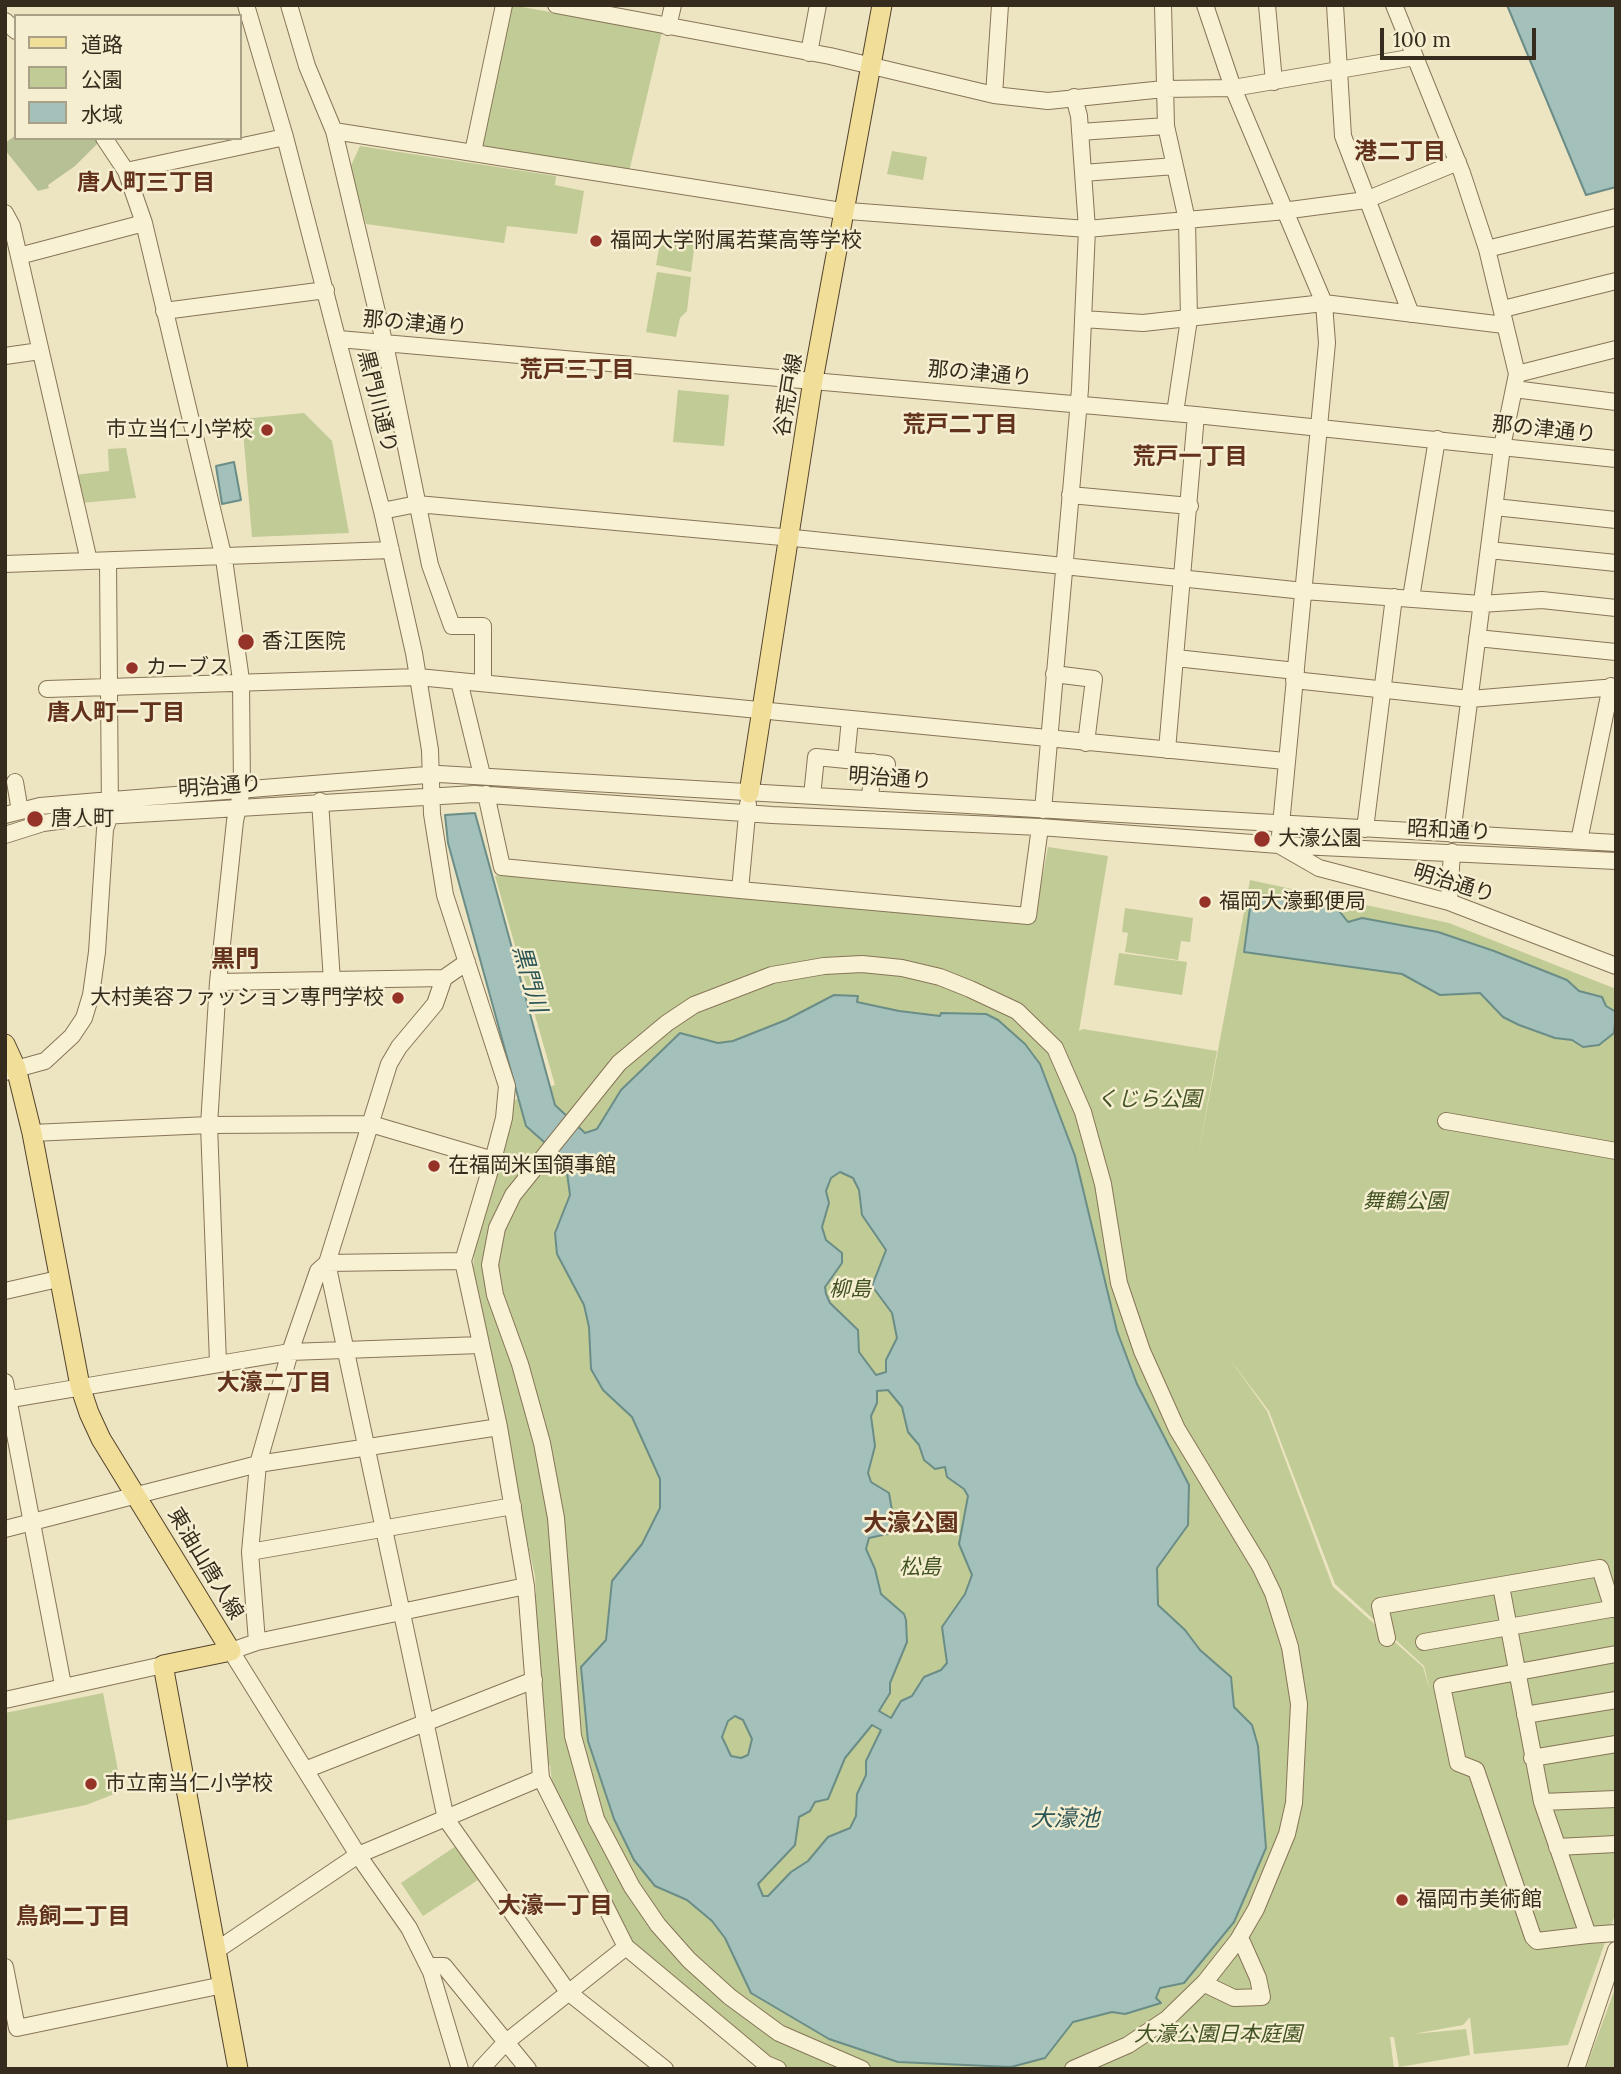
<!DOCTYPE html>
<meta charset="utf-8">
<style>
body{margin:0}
#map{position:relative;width:1621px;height:2074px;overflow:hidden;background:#ede4c1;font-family:Lora,"Noto Sans JP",serif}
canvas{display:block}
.frame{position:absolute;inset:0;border:7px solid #362c1d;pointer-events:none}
.legend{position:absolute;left:14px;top:14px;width:228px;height:126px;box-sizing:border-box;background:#f5eed0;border:2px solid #a9a088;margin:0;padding:9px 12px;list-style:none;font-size:21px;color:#362c1d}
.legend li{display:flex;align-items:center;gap:14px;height:35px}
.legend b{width:35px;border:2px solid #a9a088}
.scale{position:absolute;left:1380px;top:28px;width:156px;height:32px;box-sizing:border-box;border:4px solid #362c1d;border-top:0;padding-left:9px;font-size:21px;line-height:24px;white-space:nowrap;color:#362c1d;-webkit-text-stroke:5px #f5eed0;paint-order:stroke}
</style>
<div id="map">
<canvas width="1621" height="2074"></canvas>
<div class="frame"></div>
<ul class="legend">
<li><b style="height:9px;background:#f1de98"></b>道路</li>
<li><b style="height:19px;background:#c0cb95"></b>公園</li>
<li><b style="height:19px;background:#a3c0ba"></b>水域</li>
</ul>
<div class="scale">100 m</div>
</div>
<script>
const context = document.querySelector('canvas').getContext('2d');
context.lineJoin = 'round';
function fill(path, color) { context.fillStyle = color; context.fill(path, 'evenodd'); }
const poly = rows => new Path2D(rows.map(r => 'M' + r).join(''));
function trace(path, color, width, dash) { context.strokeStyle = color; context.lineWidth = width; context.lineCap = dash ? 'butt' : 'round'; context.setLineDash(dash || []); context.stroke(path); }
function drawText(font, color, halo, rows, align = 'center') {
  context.font = font + ' Lora,"Noto Sans JP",serif'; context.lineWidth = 5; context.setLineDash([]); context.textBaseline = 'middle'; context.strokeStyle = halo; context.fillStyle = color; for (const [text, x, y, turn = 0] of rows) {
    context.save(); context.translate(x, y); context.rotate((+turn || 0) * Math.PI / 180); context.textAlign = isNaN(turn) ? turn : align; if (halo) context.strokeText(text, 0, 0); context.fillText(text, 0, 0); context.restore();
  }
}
fill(poly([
 [511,5,662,32,629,172,481,148],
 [360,146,556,176,555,185,584,191,577,234,507,226,504,243,366,224,350,168],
 [892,151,927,157,923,180,887,174],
 [661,237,695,241,691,272,656,265],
 [657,272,691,277,687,311,680,318,676,337,646,332],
 [678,390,729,395,724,446,673,442],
 [304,413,332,441,349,533,252,537,242,419],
 [126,448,136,498,80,503,74,475,109,471,108,449],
 [1048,847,1108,856,1079,1031,1083,1029,1217,1051,1197,1162,1250,880,1449,923,1616,989,1616,1912,1568,2045,1474,2054,1470,2017,1463,2025,1413,2034,1466,2029,1470,2055,1399,2067,1394,2037,1390,2037,1394,2069,789,2069,770,2061,634,1948,552,1782,550,1765,547,1763,531,1597,536,1593,535,1576,466,1268,473,1267,474,1256,471,1254,512,1101,555,1085,495,876,506,873,590,878,1034,922],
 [1229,1358,1269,1411,1335,1584,1424,1666,1431,1694,1423,1667,1333,1587,1267,1411],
 [1125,908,1193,918,1190,942,1181,941,1178,960,1125,952,1128,933,1122,932],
 [1119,953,1187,962,1182,995,1114,985],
 [103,1693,122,1791,86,1805,5,1821,5,1713],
 [456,1846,478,1880,423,1916,401,1883],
 [1616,1986,1616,2069,1586,2069,1588,2062]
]), '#c0cb95');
fill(poly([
 [16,135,16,138,98,138,100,141,75,166,48,185,49,188,38,191,5,150,5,143]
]), '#b6c094');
const water = poly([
 [1507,5,1616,5,1616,187,1586,195,1507,5],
 [234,462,241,500,222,504,216,466,234,462],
 [475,813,555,1105,585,1133,597,1129,621,1090,680,1033,718,1043,733,1041,786,1020,834,995,858,996,857,1002,899,1011,940,1016,941,1013,986,1014,998,1020,1025,1044,1040,1064,1075,1156,1117,1331,1137,1384,1189,1485,1188,1525,1157,1568,1158,1605,1185,1630,1200,1650,1231,1677,1234,1707,1252,1725,1258,1746,1266,1848,1234,1922,1184,1983,1160,1988,1156,1998,1161,2003,1125,2014,1112,2012,1073,2022,1045,2058,1011,2067,898,2062,829,2039,751,1993,725,1938,712,1921,687,1900,655,1886,634,1860,614,1819,588,1741,581,1667,606,1640,612,1581,642,1544,660,1508,660,1479,632,1417,603,1390,591,1369,589,1327,584,1305,557,1254,555,1233,570,1195,566,1165,561,1157,526,1126,448,843,445,815,475,813],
 [840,1172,853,1178,859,1190,862,1215,886,1250,872,1286,892,1313,897,1338,886,1360,886,1372,876,1375,859,1352,858,1330,830,1303,826,1294,825,1287,842,1263,842,1253,826,1240,822,1227,829,1203,826,1191,831,1178,840,1172],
 [888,1390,902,1407,908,1432,919,1445,924,1460,935,1469,945,1467,947,1477,964,1489,968,1496,959,1544,972,1575,965,1594,942,1627,947,1663,941,1670,924,1677,912,1696,901,1701,891,1718,879,1711,890,1693,890,1683,907,1642,906,1620,904,1614,881,1594,875,1569,866,1549,869,1538,892,1533,895,1528,889,1493,871,1482,868,1473,875,1446,871,1416,877,1403,877,1391,888,1390],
 [735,1716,743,1720,752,1739,748,1755,741,1758,731,1756,722,1737,728,1721,735,1716],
 [872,1725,881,1730,866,1761,866,1775,857,1794,856,1816,850,1828,828,1837,808,1861,791,1872,768,1896,763,1896,758,1884,795,1845,799,1817,810,1811,815,1802,828,1799,845,1758,872,1725],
 [1252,893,1336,907,1348,922,1362,918,1438,932,1494,951,1567,980,1579,991,1602,997,1606,1006,1616,1012,1614,1033,1599,1045,1583,1047,1572,1040,1555,1038,1519,1025,1503,1017,1480,993,1440,995,1402,974,1244,952,1252,893]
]);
fill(water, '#a3c0ba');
trace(water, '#6b8d88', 2);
const minor = poly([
 [246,5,285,137,382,511,414,653,430,750,432,814,445,895,507,1086,504,1118,493,1160,463,1261,499,1427,526,1586,541,1778,626,1947,766,2064,778,2069],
 [289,5,307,66,334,131],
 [556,5,830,56,994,95,1048,101,1164,89,1233,88,1415,57],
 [1163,5,1166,126,1187,220,1189,319,1175,413],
 [1205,5,1233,88,1324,303,1327,343,1280,835],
 [1267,5,1274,82],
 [1335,5,1343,136,1411,314],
 [1394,5,1462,173,1487,249,1517,374,1502,447,1452,834],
 [5,21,16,31],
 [668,27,673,5],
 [809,53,818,5],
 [994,95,1000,5],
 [1080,132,1166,126],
 [104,138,126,171,144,223,224,559,241,680,242,790,235,821,218,982,209,1125,218,1363],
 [473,152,504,5],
 [126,171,285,137],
 [1083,173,1175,166],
 [5,213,12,226,89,561],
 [1487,249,1616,217],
 [19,256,144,223],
 [1507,308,1616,281],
 [164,311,326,290],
 [1083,319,1143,323,1324,303,1504,325],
 [339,339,1196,415,1616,459],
 [5,356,40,351],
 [1517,374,1616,349],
 [1514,389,1616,402],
 [1070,495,1190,506],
 [1495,507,1616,520],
 [382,511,417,504,804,539,1304,591,1481,604,1542,600,1616,608],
 [1489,550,1616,563],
 [5,564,391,550],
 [1411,598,1437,439],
 [1477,638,1616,652],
 [1176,658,1296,671],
 [1054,674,1094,679,1086,743],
 [1294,680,1470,699,1616,687],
 [459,681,482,775],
 [483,683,483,626,452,626,430,565,387,354,334,131,835,210,1087,229,1275,212,1366,200,1458,162],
 [47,689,418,677,1285,761],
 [1167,750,1196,415],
 [846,760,850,719],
 [15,782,20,811],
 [486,794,502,867,740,890],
 [812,796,816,757,887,764],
 [870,799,873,762],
 [320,801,332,981],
 [748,804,740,890,1028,916,1040,827],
 [1043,810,1080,389,1087,229,1079,116,1074,97],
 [5,815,40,806,87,802,439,774,1616,843],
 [1365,829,1394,597],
 [5,835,43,823,87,817,475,794,772,815,1040,827,1279,845,1616,861],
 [1579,841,1611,686],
 [1279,845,1319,868,1449,902,1616,966],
 [1449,902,1452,852],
 [467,962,444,978,435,1004,399,1047,389,1064,327,1263,446,1819,568,1992,665,2069],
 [218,982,444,978],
 [5,1072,45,1061,72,1036,84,1018,91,995,97,952,105,829,110,815,108,561],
 [1446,1121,1616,1151],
 [32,1133,209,1125,371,1124,493,1160],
 [5,1291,58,1279],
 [5,1382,63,1685],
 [5,1400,290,1352,480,1345],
 [5,1529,258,1464,499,1427],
 [250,1552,513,1506],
 [1501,1586,1542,1802,1588,1935,1616,1933],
 [1387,1638,1380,1606,1600,1568,1613,1609],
 [257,1642,250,1552,258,1464,290,1352,318,1271,327,1263,463,1261],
 [1424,1642,1616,1608],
 [5,1700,163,1665],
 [1525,1715,1616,1700],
 [1532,1758,1616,1744],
 [305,1770,534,1680],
 [1542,1802,1616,1799],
 [1557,1847,1616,1844],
 [1588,1935,1537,1941,1533,1937,1476,1770,1458,1763,1442,1686,1616,1654],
 [217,1950,358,1855,541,1778],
 [428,1966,444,1966,528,2069],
 [5,1967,17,2028,223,1985],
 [1207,1985,1234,1998,1262,1997,1258,1978,1242,1942],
 [460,2069,431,1972,409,1928,358,1855,231,1651,257,1642,526,1586],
 [481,2069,505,2043,626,1947],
 [862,2069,779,2033,730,1997,689,1960,658,1925,632,1887,596,1819,573,1736,556,1518,542,1443,520,1364,495,1295,490,1265,497,1228,513,1195,619,1063,667,1023,694,1005,772,975,824,966,862,964,902,968,940,977,970,989,1017,1011,1055,1048,1083,1112,1103,1184,1119,1283,1142,1351,1177,1429,1260,1566,1273,1593,1290,1647,1299,1704,1294,1803,1287,1834,1256,1909,1238,1940,1205,1982,1167,2019,1128,2045,1073,2069],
 [1576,2069,1616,1950]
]);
const major = poly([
 [749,793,813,380,882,5],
 [5,1044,16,1068,32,1133,80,1386,89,1413,101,1439,231,1651,163,1665,238,2069]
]);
trace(minor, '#877558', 18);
trace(major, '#54432d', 21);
trace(minor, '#f8f1d4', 16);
trace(major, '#f1de98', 19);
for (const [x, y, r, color] of [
 [596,241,7,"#953329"],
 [267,430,7,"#953329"],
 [246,642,9,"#953329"],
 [132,668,7,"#953329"],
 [35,819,9,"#953329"],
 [1262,839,9,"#953329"],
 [1205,902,7,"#953329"],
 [398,998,7,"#953329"],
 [434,1166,7,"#953329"],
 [91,1784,7,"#953329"],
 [1402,1900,7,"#953329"]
]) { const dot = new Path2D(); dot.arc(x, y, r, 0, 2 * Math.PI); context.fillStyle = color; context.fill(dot); trace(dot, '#f5eed0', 2.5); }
drawText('21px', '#362c1d', '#f5eed0', [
 ["福岡大学附属若葉高等学校",610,241],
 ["市立当仁小学校",253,430,"right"],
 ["香江医院",262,642],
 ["カーブス",146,668],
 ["唐人町",51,819],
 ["大濠公園",1278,839],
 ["福岡大濠郵便局",1219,902],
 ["大村美容ファッション専門学校",384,998,"right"],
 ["在福岡米国領事館",448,1166],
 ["市立南当仁小学校",105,1784],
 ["福岡市美術館",1416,1900]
], 'left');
drawText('21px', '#362c1d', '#f5eed0', [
 ["那の津通り",415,324,5],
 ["那の津通り",980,374,5],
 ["谷荒戸線",789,395,-81],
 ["黒門川通り",377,402,76],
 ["那の津通り",1544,430,6],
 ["明治通り",890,779,4],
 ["明治通り",220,787,-4],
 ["昭和通り",1449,831,3],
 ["明治通り",1454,884,17],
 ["東油山唐人線",205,1564,59]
]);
drawText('italic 21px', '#425323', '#f5eed0', [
 ["くじら公園",1149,1100],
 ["舞鶴公園",1405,1202],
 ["柳島",850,1290],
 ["松島",920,1568],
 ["大濠公園日本庭園",1218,2035]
]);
drawText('bold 23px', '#63321c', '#f5eed0', [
 ["港二丁目",1400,152],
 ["唐人町三丁目",146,183],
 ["荒戸三丁目",577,370],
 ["荒戸二丁目",960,425],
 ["荒戸一丁目",1190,457],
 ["唐人町一丁目",116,713],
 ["大濠二丁目",274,1383],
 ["大濠一丁目",555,1906],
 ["鳥飼二丁目",73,1917]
]);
drawText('italic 23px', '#2c5556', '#f5eed0', [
 ["黒門川",529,979,74],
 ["大濠池",1065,1819]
]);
drawText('bold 24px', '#63321c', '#f5eed0', [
 ["黒門",235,960],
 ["大濠公園",911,1524]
]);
</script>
